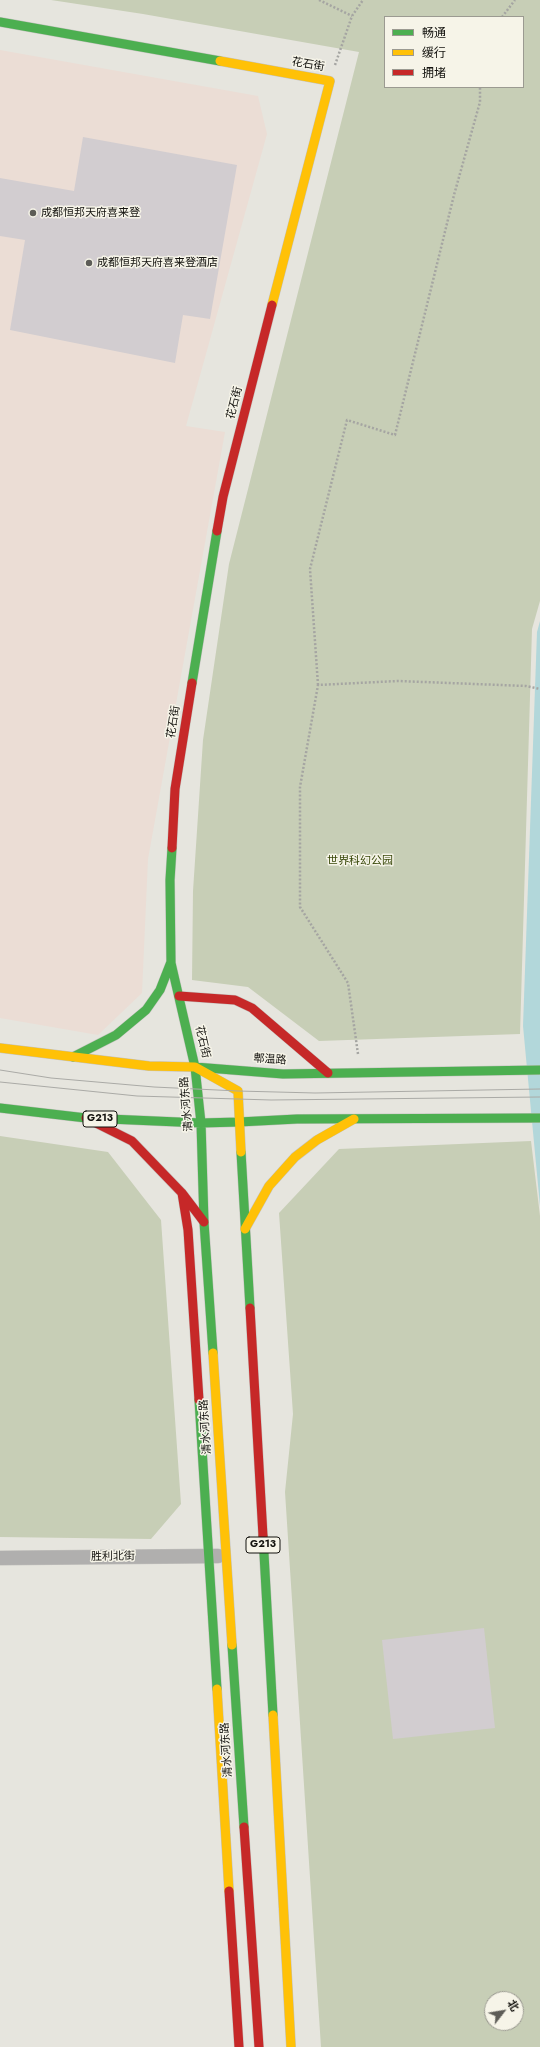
<!DOCTYPE html>
<meta charset="utf-8">
<style>
body{margin:0}
#map{position:relative;width:540px;height:2047px;overflow:hidden;background:#e6e5de;font-family:Jost,"Noto Sans SC",sans-serif}
canvas{display:block}
.legend{position:absolute;left:384px;top:16px;width:140px;height:72px;box-sizing:border-box;background:#f6f4e8;border:1px solid #9b9a91;margin:0;padding:5px 7px;list-style:none;font-size:12px;color:#13120e}
.legend li{display:flex;align-items:center;gap:8px;height:20px}
.legend b{width:20px;border:1px solid #9b9a91}
.north{position:absolute;left:484px;top:1991px;width:40px;height:40px;box-sizing:border-box;background:#f6f4e8;border:1px solid #9b9a91;border-radius:50%;rotate:59deg;font-size:11px;font-weight:700;line-height:16px;text-align:center;color:#13120e}
.north::after{content:'';display:block;margin:auto;width:14px;height:18px;background:#5d5c57;clip-path:polygon(50% 0,100% 100%,50% 72%,0 100%)}
</style>
<div id="map">
<canvas width="540" height="2047"></canvas>
<ul class="legend">
<li><b style="height:5px;background:#4caf50"></b>畅通</li>
<li><b style="height:5px;background:#ffc107"></b>缓行</li>
<li><b style="height:5px;background:#c62828"></b>拥堵</li>
</ul>
<div class="north">北</div>
</div>
<script>
const context = document.querySelector('canvas').getContext('2d');
context.lineJoin = 'round';
function fill(path, color) { context.fillStyle = color; context.fill(path, 'evenodd'); }
const poly = rows => new Path2D(rows.map(r => 'M' + r).join(''));
function trace(path, color, width, dash) { context.strokeStyle = color; context.lineWidth = width; context.lineCap = dash ? 'butt' : 'round'; context.setLineDash(dash || []); context.stroke(path); }
function drawText(font, color, halo, rows, align = 'center') {
  context.font = font + ' Jost,"Noto Sans SC",sans-serif'; context.lineWidth = 3; context.setLineDash([]); context.textBaseline = 'middle'; context.strokeStyle = halo; context.fillStyle = color; for (const [text, x, y, turn = 0] of rows) {
    context.save(); context.translate(x, y); context.rotate((+turn || 0) * Math.PI / 180); context.textAlign = isNaN(turn) ? turn : align; if (halo) context.strokeText(text, 0, 0); context.fillText(text, 0, 0); context.restore();
  }
}
fill(poly([
 [0,50,258,96,267,134,186,426,225,432,148,859,142,993,98,1035,0,1018]
]), '#ebddd5');
fill(poly([
 [51,0,540,0,540,601,532,629,520,1034,319,1041,248,987,192,980,193,891,203,740,229,564,359,52,143,14],
 [385,17,523,17,523,87,385,87],
 [0,1136,108,1152,161,1220,181,1504,151,1539,0,1537],
 [531,1141,540,1216,540,2047,321,2047,285,1492,293,1414,279,1213,339,1149],
 [492,1999,516,1999,516,2023,492,2023]
]), '#c7ceb6');
fill(poly([
 [540,621,540,1206,523,1026,537,632]
]), '#b2d7da');
fill(poly([
 [83,137,237,165,210,319,183,315,175,363,10,330,25,240,0,236,0,178,74,191],
 [484,1628,495,1728,393,1739,382,1640]
]), '#d2cdd0');
const street = poly([
 [0,1558,218,1556]
]);
const fast = poly([
 [0,22,220,61],
 [192,683,217,531],
 [172,848,170,880,171,963,195,1067],
 [73,1057,116,1035,146,1010,160,990,171,962],
 [195,1067,283,1074,540,1070],
 [195,1067,201,1123,204,1222,213,1353],
 [0,1108,86,1118,201,1123,239,1122],
 [239,1122,297,1119,540,1118],
 [241,1152,250,1308],
 [199,1400,217,1689],
 [263,1536,273,1715],
 [232,1645,244,1827]
]);
const slow = poly([
 [220,61,330,81,272,305],
 [0,1048,149,1066,195,1067,238,1091,241,1152],
 [245,1229,269,1186,295,1157,317,1140,354,1119],
 [213,1353,232,1645],
 [217,1689,229,1891],
 [273,1715,291,2047]
]);
const jam = poly([
 [217,531,223,497,272,305],
 [172,848,175,789,192,683],
 [179,996,235,1000,252,1008,328,1073],
 [86,1118,132,1141,182,1193,204,1222],
 [182,1193,188,1230,199,1400],
 [250,1308,263,1536],
 [244,1827,259,2047],
 [229,1891,239,2047]
]);
trace(street, '#c3c2be', 15);
trace(fast, '#c3c2be', 10);
trace(slow, '#c3c2be', 10);
trace(jam, '#c3c2be', 10);
trace(poly([
 [319,0,352,16],
 [502,17,515,0],
 [335,65,352,16,363,0],
 [318,685,310,569,347,420,395,435,454,195,480,102,480,87],
 [358,1054,348,983,300,907,300,787,318,685,398,681,526,686,540,689]
]), '#a5a5a2', 2.5, [2, 2]);
trace(street, '#b0afae', 14);
trace(fast, '#4caf50', 9);
trace(slow, '#ffc107', 9);
trace(jam, '#c62828', 9);
trace(poly([
 [0,1070,51,1078,154,1087,238,1091,315,1093,540,1089],
 [0,1082,137,1096,271,1100,540,1097]
]), '#aaaaa6', 1);
for (const [x, y, r, color] of [
 [33,213,4,"#5d5c57"],
 [89,263,4,"#5d5c57"]
]) { const dot = new Path2D(); dot.arc(x, y, r, 0, 2 * Math.PI); context.fillStyle = color; context.fill(dot); trace(dot, '#f6f4e8', 1.5); }
for (const [x, y, w] of [
 [100,1119,34],
 [263,1545,34]
]) { const box = new Path2D(); box.roundRect(x - w / 2, y - 8, w, 16, 3); context.fillStyle = '#f6f4e8'; context.fill(box); trace(box, '#13120e', 1); }
drawText('bold 10px', '#13120e', null, [
 ["G213",100,1119],
 ["G213",263,1545]
]);
drawText('11px', '#13120e', '#f6f4e8', [
 ["花石街",308,65,10],
 ["花石街",235,403,-76],
 ["花石街",174,722,-81],
 ["花石街",202,1042,77],
 ["郫温路",270,1060,4],
 ["清水河东路",187,1104,-95],
 ["清水河东路",206,1427,-94],
 ["胜利北街",113,1557,-1],
 ["清水河东路",227,1750,-94]
]);
drawText('11px', '#13120e', '#f6f4e8', [
 ["成都恒邦天府喜来登",41,213],
 ["成都恒邦天府喜来登酒店",97,263]
], 'left');
drawText('11px', '#374708', '#f6f4e8', [
 ["世界科幻公园",360,861]
]);
</script>
